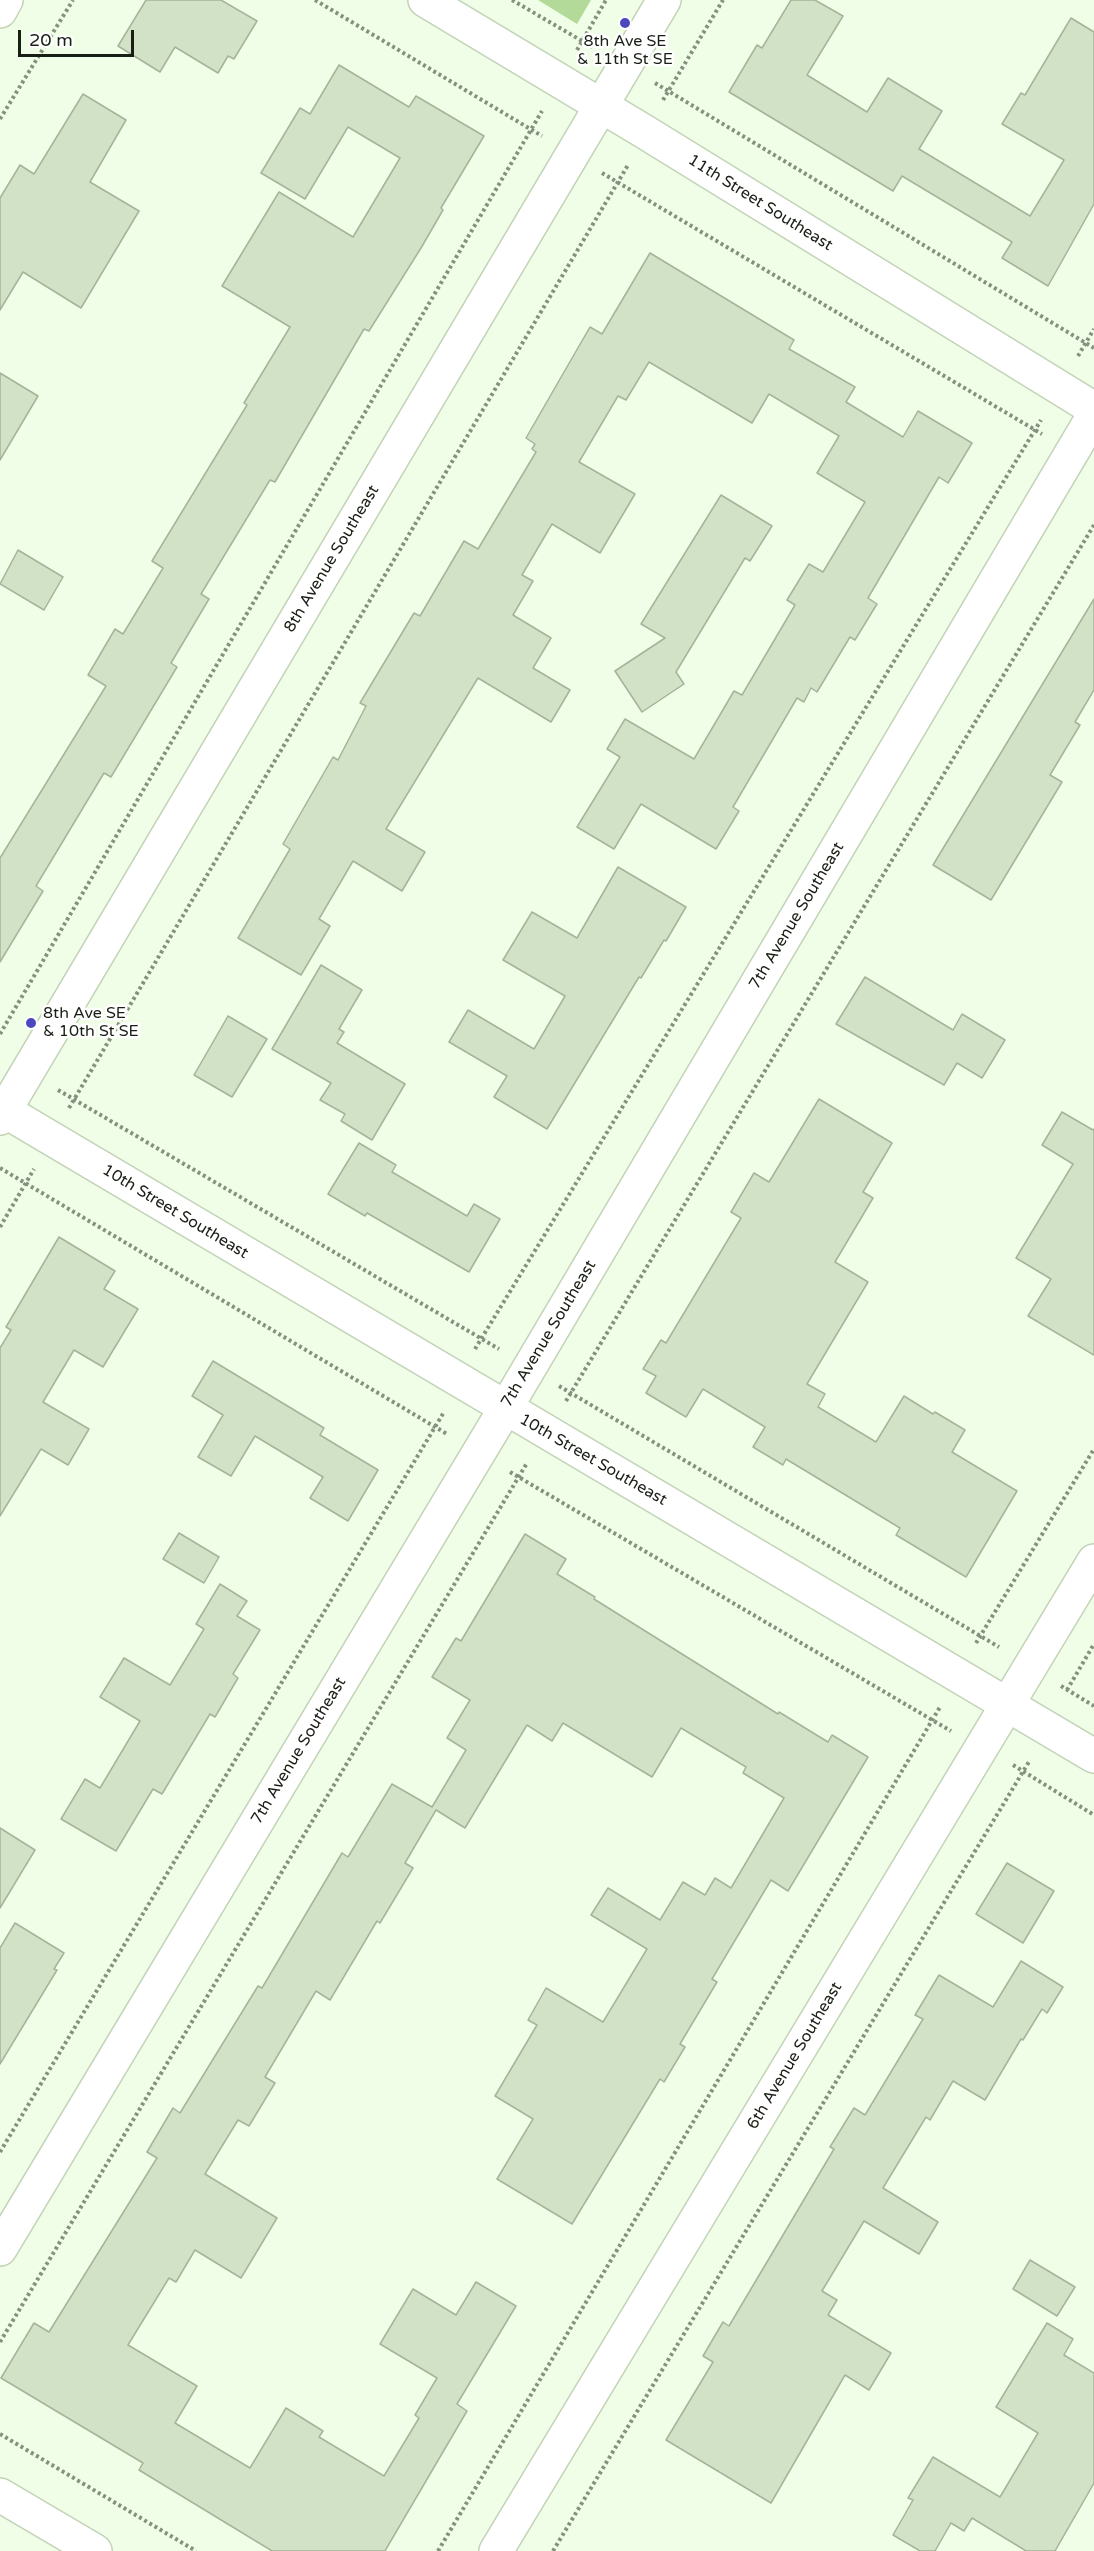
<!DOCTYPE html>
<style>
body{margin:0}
#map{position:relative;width:1094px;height:2551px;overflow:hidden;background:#f0fee7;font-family:"Varela Round",sans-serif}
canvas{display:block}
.scale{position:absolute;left:18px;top:30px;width:116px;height:27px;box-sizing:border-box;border:3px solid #191f15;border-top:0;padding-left:8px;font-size:18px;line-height:21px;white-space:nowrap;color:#191f15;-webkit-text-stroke:4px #fff;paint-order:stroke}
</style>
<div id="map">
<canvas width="1094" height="2551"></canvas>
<div class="scale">20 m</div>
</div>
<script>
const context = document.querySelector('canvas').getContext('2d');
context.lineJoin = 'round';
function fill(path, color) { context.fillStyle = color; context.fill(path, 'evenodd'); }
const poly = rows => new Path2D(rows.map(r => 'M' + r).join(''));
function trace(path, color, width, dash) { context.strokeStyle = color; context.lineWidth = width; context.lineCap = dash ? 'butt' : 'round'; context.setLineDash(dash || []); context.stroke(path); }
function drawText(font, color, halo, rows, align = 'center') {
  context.font = font + ' "Varela Round",sans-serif'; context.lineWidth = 5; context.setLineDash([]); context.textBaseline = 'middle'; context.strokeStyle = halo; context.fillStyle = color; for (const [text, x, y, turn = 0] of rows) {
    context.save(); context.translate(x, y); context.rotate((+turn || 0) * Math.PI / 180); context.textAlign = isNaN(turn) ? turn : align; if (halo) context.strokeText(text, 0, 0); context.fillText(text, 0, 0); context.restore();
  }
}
fill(poly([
 [538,0,591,0,577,24]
]), '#b3da98');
const building = poly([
 [146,0,221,0,257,21,234,59,228,56,218,73,175,47,160,72,118,46,146,0],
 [791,0,815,0,843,16,807,75,867,112,888,78,942,111,919,149,1030,216,1064,160,1002,124,1021,93,1025,95,1071,18,1094,32,1094,204,1048,286,1002,258,1012,242,902,176,893,191,729,92,757,45,762,48,791,0],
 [339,65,409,107,416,96,484,136,441,208,443,210,421,248,369,331,364,329,275,482,270,480,201,594,209,599,171,663,177,667,111,777,104,773,36,886,43,891,0,962,0,858,106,686,88,675,115,629,123,634,163,568,152,561,247,405,244,403,290,327,222,286,279,192,353,237,400,158,348,127,305,199,261,173,300,108,310,114,339,65],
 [83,94,126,120,90,182,139,211,81,308,23,272,0,310,0,198,20,165,34,174,83,94],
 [650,253,794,340,789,349,855,387,846,402,903,437,918,411,972,443,948,483,939,477,868,598,877,604,855,640,850,637,817,692,811,688,804,702,797,698,733,807,739,811,716,849,641,804,614,849,577,827,620,757,607,749,625,719,694,759,734,691,742,695,795,605,787,600,809,564,823,572,865,502,817,473,839,436,769,394,752,423,649,362,626,400,618,396,579,462,635,494,600,553,552,524,522,575,533,581,513,615,551,638,533,668,570,690,551,722,478,678,386,829,425,852,402,891,353,861,319,919,330,926,301,975,238,938,290,849,283,844,333,757,338,760,366,706,360,703,414,613,420,616,464,541,478,549,536,452,532,449,535,444,526,438,590,327,602,334,650,253],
 [0,373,38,396,0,460,0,373],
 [721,495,772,526,750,561,745,558,676,672,684,684,642,712,615,671,665,638,641,624,721,495],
 [18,550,63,577,44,610,0,584,18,550],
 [1094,599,1094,690,1075,722,1080,725,1050,775,1062,782,991,900,933,865,1094,599],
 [618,867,686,907,666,941,664,940,641,978,639,977,547,1129,494,1097,507,1076,449,1042,468,1010,534,1049,565,996,503,960,532,912,577,938,618,867],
 [321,965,362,990,339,1029,344,1032,337,1043,405,1084,372,1140,341,1121,345,1114,320,1100,331,1083,272,1049,321,965],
 [865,977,953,1030,962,1014,1005,1040,982,1078,957,1063,944,1085,836,1024,865,977],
 [228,1016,267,1039,232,1097,194,1075,228,1016],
 [819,1099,892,1143,863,1192,873,1198,835,1262,868,1282,807,1384,825,1394,818,1407,876,1442,904,1396,933,1414,935,1412,965,1430,952,1452,1017,1491,966,1577,896,1535,900,1528,786,1459,783,1465,753,1447,765,1427,703,1389,686,1417,646,1393,656,1376,643,1369,661,1340,666,1343,741,1218,731,1212,754,1173,769,1182,819,1099],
 [1062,1112,1093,1130,1094,1129,1094,1355,1028,1316,1051,1279,1016,1258,1073,1164,1042,1145,1062,1112],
 [359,1143,396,1165,392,1172,467,1216,474,1204,500,1219,469,1272,367,1213,365,1216,328,1194,359,1143],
 [59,1237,115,1271,104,1289,138,1309,103,1367,74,1350,43,1402,89,1429,68,1465,41,1449,0,1516,0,1348,11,1330,6,1327,59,1237],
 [213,1361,324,1428,320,1435,378,1470,348,1521,310,1498,323,1477,255,1436,231,1476,198,1457,223,1415,192,1396,213,1361],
 [179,1533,219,1557,204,1583,163,1559,179,1533],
 [525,1534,566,1559,557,1574,595,1597,594,1599,778,1714,779,1712,828,1742,832,1735,868,1757,788,1891,771,1880,712,1979,717,1982,680,2044,685,2047,664,2082,660,2079,572,2224,497,2179,533,2119,495,2096,537,2025,528,2020,546,1988,603,2022,647,1949,591,1915,608,1888,660,1920,683,1882,705,1895,715,1878,731,1888,784,1798,743,1773,746,1767,681,1728,652,1777,563,1723,552,1741,527,1725,465,1828,436,1810,405,1863,413,1868,380,1923,377,1921,330,2000,316,1991,265,2077,275,2083,249,2126,238,2120,205,2174,277,2218,241,2278,195,2250,176,2282,169,2278,128,2345,197,2386,175,2423,250,2468,286,2408,323,2431,319,2437,384,2476,419,2418,415,2415,437,2378,380,2344,413,2289,456,2315,476,2282,516,2306,457,2404,467,2411,385,2551,272,2551,139,2470,143,2463,1,2378,34,2323,49,2332,157,2158,147,2152,173,2108,180,2113,258,1986,262,1988,342,1853,348,1857,392,1784,432,1807,466,1750,447,1738,470,1700,432,1677,456,1638,461,1641,525,1534],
 [220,1584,247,1601,237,1616,260,1630,233,1674,238,1678,215,1717,210,1714,162,1794,153,1789,116,1851,61,1819,85,1779,100,1788,140,1721,100,1697,124,1658,170,1685,204,1629,196,1624,220,1584],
 [0,1828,35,1850,0,1908,0,1828],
 [1007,1863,1054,1891,1023,1943,976,1914,1007,1863],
 [15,1923,64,1953,54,1969,57,1970,0,2064,0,1948,15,1923],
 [1021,1961,1063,1987,1047,2013,1042,2009,1023,2040,1021,2039,985,2100,953,2081,930,2120,926,2117,883,2188,938,2222,919,2254,864,2221,822,2291,837,2300,828,2315,891,2353,869,2390,845,2375,771,2503,666,2440,713,2362,703,2356,723,2322,729,2326,834,2149,830,2147,854,2108,865,2115,923,2019,915,2015,939,1975,993,2007,1021,1961],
 [1030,2260,1075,2287,1057,2316,1013,2289,1030,2260],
 [1047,2323,1073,2339,1064,2355,1094,2373,1094,2483,1055,2551,1026,2551,972,2518,964,2531,951,2523,935,2551,920,2551,893,2535,913,2500,908,2498,933,2457,1000,2497,1038,2433,996,2407,1047,2323]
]);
fill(building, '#d1e2c6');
trace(building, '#a4b499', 1.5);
const street = poly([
 [425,0,645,132,1094,409],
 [0,11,6,0],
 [0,1108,1094,1756],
 [0,2249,505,1409,1094,415],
 [496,2551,1094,1561]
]);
const secondary = poly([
 [0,1118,664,0],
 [0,2495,95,2551]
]);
trace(street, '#c2d3b7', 36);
trace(secondary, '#c2d3b7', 36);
trace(poly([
 [315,0,542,136],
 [512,0,594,48],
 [577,50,606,0],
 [655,83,1094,348],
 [663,100,723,0],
 [0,119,73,0],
 [602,173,1042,434],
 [1078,356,1094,329],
 [0,1034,542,111],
 [58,1090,499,1349],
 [69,1108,628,165],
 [0,1168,447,1434],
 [0,1227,34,1169],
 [475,1349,1041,420],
 [559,1386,999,1647],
 [566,1401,1094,525],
 [510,1472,951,1731],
 [976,1643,1094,1449],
 [1061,1686,1094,1706],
 [1067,1690,1094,1644],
 [1013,1765,1094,1815],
 [0,2152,444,1412],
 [0,2342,527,1463],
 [0,2434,196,2551],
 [438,2551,940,1707],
 [553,2551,1030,1760]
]), '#86907f', 4, [3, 3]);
trace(street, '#fff', 33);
trace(secondary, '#fff', 33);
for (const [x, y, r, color] of [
 [625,23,6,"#4b47be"],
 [31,1023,6,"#4b47be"]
]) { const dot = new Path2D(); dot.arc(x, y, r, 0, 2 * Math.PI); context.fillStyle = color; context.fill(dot); trace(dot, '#fff', 2); }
drawText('16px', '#191f15', '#fff', [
 ["8th Ave SE",625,42],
 ["& 11th St SE",625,60],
 ["8th Ave SE",43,1014,"left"],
 ["& 10th St SE",43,1032,"left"]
]);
drawText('16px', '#191f15', '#fff', [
 ["11th Street Southeast",760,203,32],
 ["8th Avenue Southeast",332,559,-59],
 ["7th Avenue Southeast",797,916,-59],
 ["10th Street Southeast",175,1212,31],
 ["7th Avenue Southeast",549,1334,-59],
 ["10th Street Southeast",593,1460,30],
 ["7th Avenue Southeast",299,1751,-59],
 ["6th Avenue Southeast",795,2056,-59]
]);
</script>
